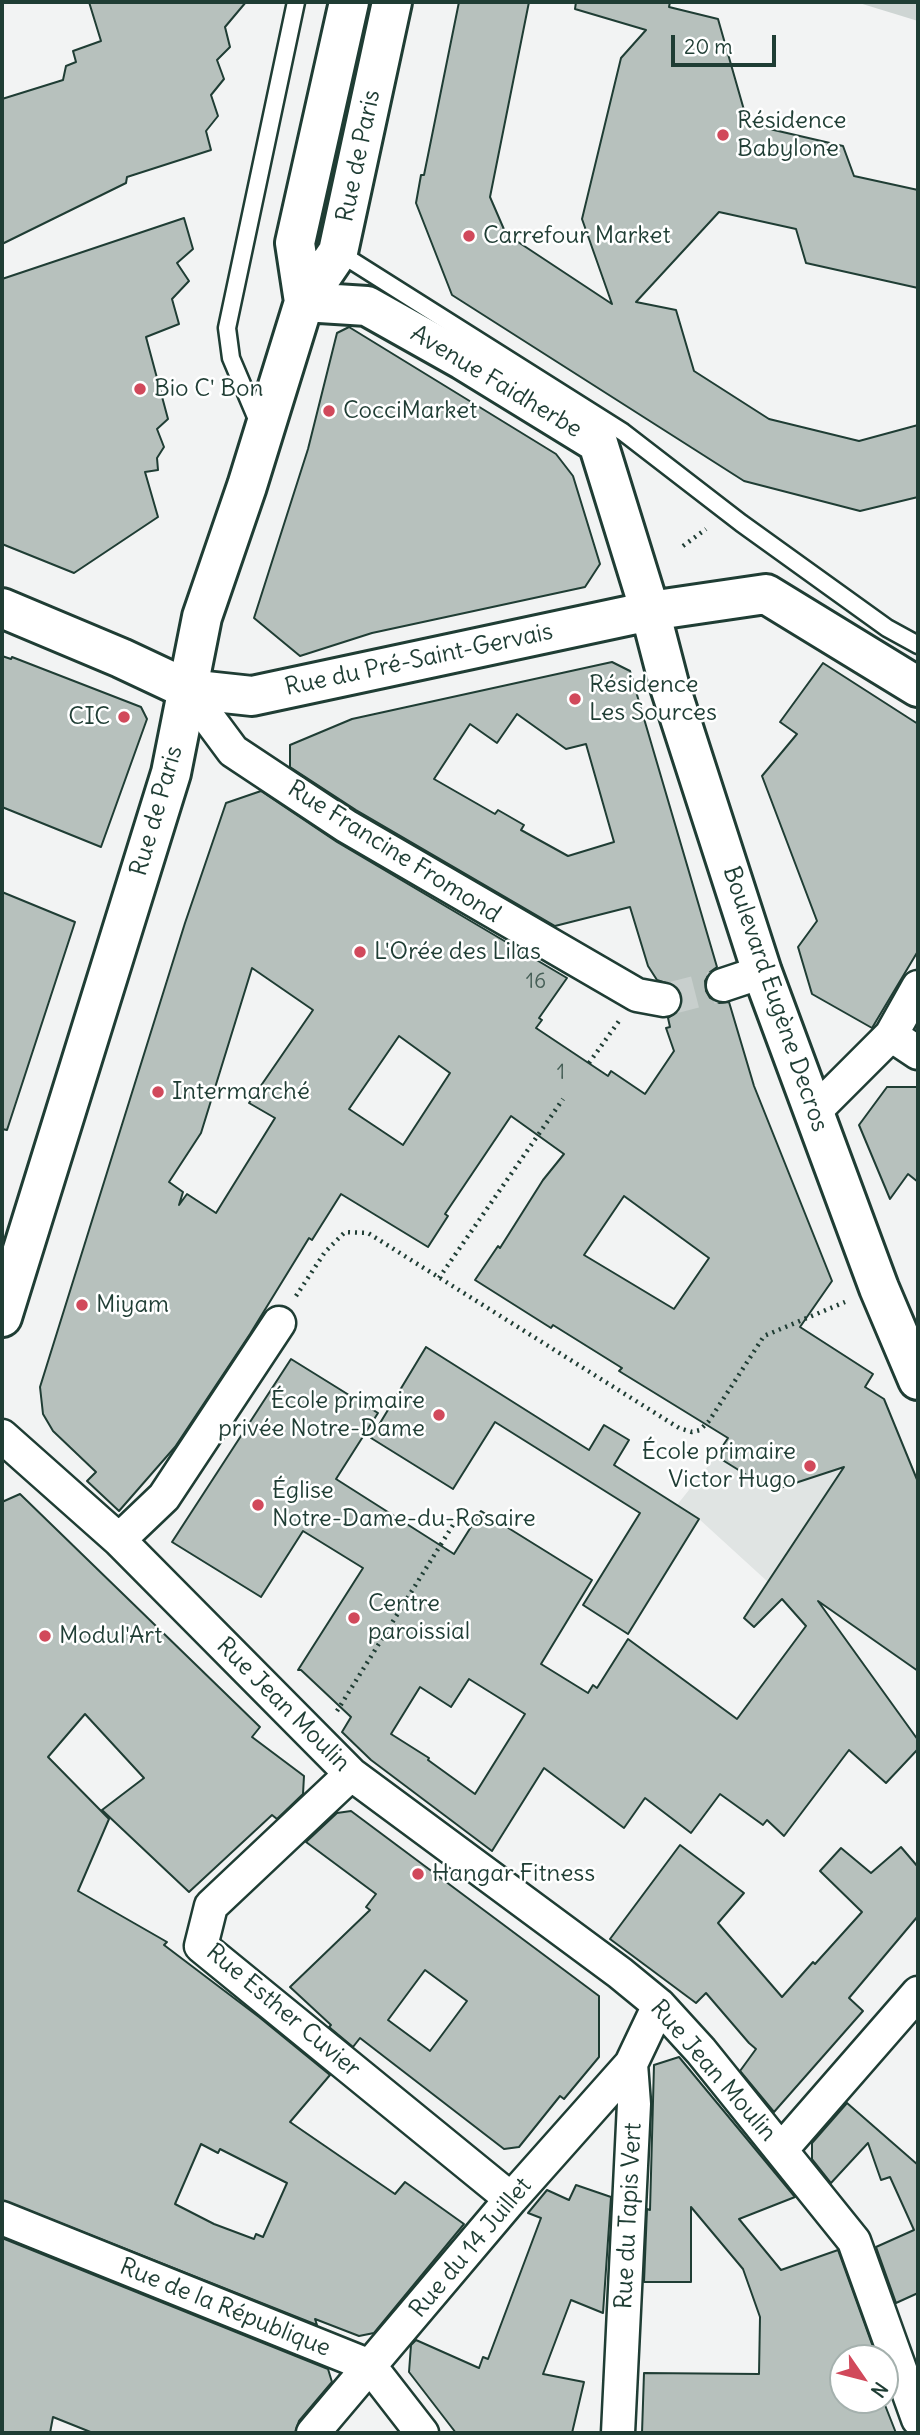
<!DOCTYPE html>
<meta charset="utf-8">
<style>
body{margin:0}
#map{position:relative;width:920px;height:2435px;overflow:hidden;background:#f2f3f3;font-family:Delius,sans-serif}
canvas{display:block}
.frame{position:absolute;inset:0;border:4px solid #1f3d34;pointer-events:none}
.north{position:absolute;left:829px;top:2344px;width:70px;height:70px;box-sizing:border-box;background:#fff;border:2px solid #a5b1ae;border-radius:50%;rotate:125deg;font-size:19px;font-weight:700;line-height:28px;text-align:center;color:#1f3d34}
.north::after{content:'';display:block;margin:auto;width:24px;height:32px;background:#d1495b;clip-path:polygon(50% 0,100% 100%,50% 72%,0 100%)}
.scale{position:absolute;left:671px;top:35px;width:105px;height:32px;box-sizing:border-box;border:4px solid #1f3d34;border-top:0;padding-left:9px;font-size:21px;line-height:24px;white-space:nowrap;color:#1f3d34;-webkit-text-stroke:5px #fff;paint-order:stroke}
</style>
<div id="map">
<canvas width="920" height="2435"></canvas>
<div class="frame"></div>
<div class="north">N</div>
<div class="scale">20 m</div>
</div>
<script>
const context = document.querySelector('canvas').getContext('2d');
context.lineJoin = 'round';
function fill(path, color) { context.fillStyle = color; context.fill(path, 'evenodd'); }
const poly = rows => new Path2D(rows.map(r => 'M' + r).join(''));
function trace(path, color, width, dash) { context.strokeStyle = color; context.lineWidth = width; context.lineCap = dash ? 'butt' : 'round'; context.setLineDash(dash || []); context.stroke(path); }
function drawText(font, color, halo, rows, align = 'center') {
  context.font = font + ' Delius,sans-serif'; context.lineWidth = 5; context.setLineDash([]); context.textBaseline = 'middle'; context.strokeStyle = halo; context.fillStyle = color; for (const [text, x, y, turn = 0] of rows) {
    context.save(); context.translate(x, y); context.rotate((+turn || 0) * Math.PI / 180); context.textAlign = isNaN(turn) ? turn : align; if (halo) context.strokeText(text, 0, 0); context.fillText(text, 0, 0); context.restore();
  }
}
fill(poly([
 [798,1326,873,1374,865,1387,884,1399,916,1476,806,1626,768,1582,699,1519,677,1505,716,1456]
]), '#e0e4e3');
fill(poly([
 [856,2,918,2,918,21]
]), '#ced5d3');
const building = poly([
 [89,2,246,2,225,27,230,47,217,60,224,79,211,95,218,116,206,131,211,150,127,177,126,183,2,244,2,99,63,80,66,66,76,62,73,51,101,41,89,2],
 [459,2,529,2,490,197,506,234,612,304,582,219,621,58,646,30,575,9,576,2,670,2,669,7,718,19,748,124,843,146,854,176,918,190,918,288,806,263,796,229,719,212,636,302,676,310,694,371,769,419,859,441,918,425,918,497,860,511,744,481,452,295,416,203,421,175,424,175,459,2],
 [184,218,193,249,177,263,189,281,172,299,179,324,146,337,168,419,157,429,164,447,157,458,158,470,145,472,158,517,74,573,2,544,2,279,184,218],
 [349,327,556,454,573,476,600,564,585,587,372,633,300,656,254,618,308,449,337,333,349,327],
 [2,656,11,659,12,657,141,707,147,719,101,847,2,807,2,656],
 [612,662,630,671,717,967,710,972,705,981,706,991,710,998,719,1003,729,1002,754,1086,832,1281,800,1327,873,1374,865,1387,884,1399,918,1482,918,1671,818,1601,918,1740,918,1749,886,1783,849,1750,784,1836,767,1820,763,1825,720,1794,691,1833,645,1798,624,1828,544,1768,492,1851,371,1760,342,1732,351,1717,301,1670,298,1670,363,1568,303,1531,261,1597,172,1542,291,1359,378,1413,336,1479,454,1554,481,1511,592,1580,541,1664,588,1693,593,1685,597,1688,628,1639,737,1719,806,1626,782,1599,754,1627,744,1618,844,1467,774,1490,766,1487,716,1456,728,1438,619,1371,622,1368,553,1325,551,1328,475,1280,498,1246,500,1248,543,1180,564,1154,511,1116,445,1214,448,1216,428,1247,341,1194,312,1240,309,1238,250,1334,175,1447,119,1511,87,1481,96,1472,53,1431,43,1414,40,1387,185,923,226,803,261,791,337,842,567,978,539,1018,542,1020,536,1028,608,1076,611,1071,645,1094,674,1051,666,1028,670,1027,668,1018,677,1012,682,1004,681,995,675,986,657,980,648,966,630,907,555,926,356,810,290,767,290,745,352,719,612,662],
 [517,714,566,749,586,744,614,842,568,856,521,830,524,825,498,810,495,814,434,779,470,724,497,743,517,714],
 [252,968,313,1010,249,1103,275,1118,216,1213,187,1194,179,1205,183,1192,169,1182,201,1133,252,968],
 [399,1036,450,1073,403,1145,349,1109,399,1036],
 [624,1196,709,1258,674,1309,584,1255,624,1196],
 [469,1679,525,1714,475,1794,428,1760,429,1758,391,1734,420,1687,451,1707,469,1679],
 [823,663,918,724,918,951,872,1028,812,994,798,947,817,921,762,776,797,734,780,722,823,663],
 [2,892,75,922,7,1130,2,1129,2,892],
 [887,1087,918,1087,918,1182,908,1174,890,1199,859,1125,887,1087],
 [426,1347,589,1450,604,1425,629,1440,614,1465,699,1519,628,1634,583,1605,640,1513,495,1422,453,1489,371,1438,426,1347],
 [20,1494,260,1727,252,1737,304,1776,303,1794,277,1819,272,1815,189,1892,102,1810,144,1778,85,1714,48,1757,109,1819,78,1891,167,1942,164,1945,259,2017,330,2075,290,2122,395,2194,405,2182,464,2224,374,2333,359,2336,315,2319,317,2325,2,2200,2,1502,20,1494],
 [201,2144,218,2153,220,2149,287,2183,263,2237,256,2234,254,2239,214,2224,175,2204,201,2144],
 [351,1811,599,1996,599,2057,564,2099,560,2096,519,2147,504,2149,360,2038,353,2047,329,2027,331,2025,290,1987,370,1910,366,1907,376,1894,306,1842,337,1813,351,1811],
 [425,1970,467,2001,430,2051,388,2020,425,1970],
 [680,1845,744,1893,718,1923,782,1997,813,1962,815,1964,862,1912,820,1871,841,1848,871,1873,901,1847,918,1867,918,1916,849,1998,863,2011,774,2112,740,2071,756,2049,749,2043,706,1993,696,2003,610,1939,680,1845],
 [679,2057,795,2197,739,2219,781,2270,838,2250,877,2358,843,2358,843,2400,883,2400,896,2433,642,2433,644,2373,759,2374,760,2317,743,2269,691,2207,691,2282,644,2282,647,2209,650,2210,654,2065,679,2057],
 [847,2103,918,2165,918,2293,896,2303,876,2247,914,2230,890,2177,881,2180,868,2143,831,2183,812,2159,812,2143,847,2103],
 [576,2185,611,2197,603,2313,571,2300,543,2374,584,2382,572,2433,456,2433,409,2372,411,2345,416,2340,479,2368,483,2357,488,2359,541,2218,528,2213,547,2190,569,2200,576,2185],
 [2,2238,328,2369,332,2382,299,2421,295,2433,93,2433,53,2417,50,2433,2,2433,2,2238]
]);
fill(building, '#b7c1bd');
trace(building, '#1f3d34', 2);
trace(poly([
 [664,1000,723,985]
]), '#c8cfcd', 32, [32, 16]);
const service = poly([
 [338,252,623,432,741,523,887,628,918,645],
 [259,424,231,358,227,328,296,2]
]);
const minor = poly([
 [187,689,233,751,346,826,637,995,664,1000],
 [723,985,762,972],
 [891,1035,918,1053],
 [813,1113,891,1035,918,987],
 [2,1436,119,1540,351,1774,620,1973,659,2005,701,2051,854,2241,918,2419],
 [119,1540,164,1497,279,1323],
 [351,1774,211,1906,201,1946,511,2199],
 [781,2150,918,1993],
 [2,2218,370,2366,422,2433],
 [313,2433,511,2199,631,2064],
 [618,2433,634,2104,631,2064,659,2005]
]);
const tertiary = poly([
 [2,608,121,658,187,689,252,696,650,611,669,684,762,972,879,1288,918,1380]
]);
const secondary = poly([
 [304,302,367,306,463,360,598,443,650,611,766,594,918,687],
 [304,302,295,243,349,2],
 [2,1317,171,773,202,617,247,486,304,302,338,252,392,2]
]);
trace(service, '#1f3d34', 21);
trace(minor, '#1f3d34', 37);
trace(tertiary, '#1f3d34', 44);
trace(secondary, '#1f3d34', 44);
trace(poly([
 [683,546,706,529],
 [589,1063,619,1021],
 [439,1278,563,1099],
 [296,1296,325,1252,345,1232,368,1233,679,1428,692,1432,700,1430,709,1421,764,1336,845,1302],
 [337,1711,453,1525]
]), '#1f3d34', 4.5, [2, 5]);
trace(service, '#fff', 16);
trace(minor, '#fff', 32);
trace(tertiary, '#fff', 38);
trace(secondary, '#fff', 38);
for (const [x, y, r, color] of [
 [723,135,7,"#d1495b"],
 [469,236,7,"#d1495b"],
 [140,389,7,"#d1495b"],
 [329,411,7,"#d1495b"],
 [575,699,7,"#d1495b"],
 [124,717,7,"#d1495b"],
 [360,952,7,"#d1495b"],
 [158,1092,7,"#d1495b"],
 [82,1305,7,"#d1495b"],
 [439,1415,7,"#d1495b"],
 [810,1466,7,"#d1495b"],
 [258,1505,7,"#d1495b"],
 [354,1618,7,"#d1495b"],
 [45,1636,7,"#d1495b"],
 [418,1874,7,"#d1495b"]
]) { const dot = new Path2D(); dot.arc(x, y, r, 0, 2 * Math.PI); context.fillStyle = color; context.fill(dot); trace(dot, '#fff', 2.5); }
drawText('21px', '#455e56', null, [
 ["16",536,982],
 ["1",561,1073]
]);
drawText('24px', '#1f3d34', '#fff', [
 ["Résidence",737,121],
 ["Babylone",737,149],
 ["Carrefour Market",483,236],
 ["Bio C' Bon",154,389],
 ["CocciMarket",343,411],
 ["Résidence",589,685],
 ["Les Sources",589,713],
 ["CIC",110,717,"right"],
 ["L'Orée des Lilas",374,952],
 ["Intermarché",172,1092],
 ["Miyam",96,1305],
 ["École primaire",425,1401,"right"],
 ["privée Notre-Dame",425,1429,"right"],
 ["École primaire",796,1452,"right"],
 ["Victor Hugo",796,1480,"right"],
 ["Église",272,1491],
 ["Notre-Dame-du-Rosaire",272,1519],
 ["Centre",368,1604],
 ["paroissial",368,1632],
 ["Modul'Art",59,1636],
 ["Hangar Fitness",432,1874]
], 'left');
drawText('24px', '#1f3d34', '#fff', [
 ["Rue de Paris",359,156,-78],
 ["Avenue Faidherbe",496,382,31],
 ["Rue du Pré-Saint-Gervais",419,660,-12],
 ["Rue de Paris",157,811,-74],
 ["Rue Francine Fromond",394,852,32],
 ["Boulevard Eugène Decros",775,999,71],
 ["Rue Jean Moulin",283,1705,45],
 ["Rue Esther Cuvier",283,2011,40],
 ["Rue Jean Moulin",713,2071,49],
 ["Rue du Tapis Vert",629,2216,-87],
 ["Rue du 14 Juillet",471,2248,-50],
 ["Rue de la République",225,2308,22]
]);
</script>
